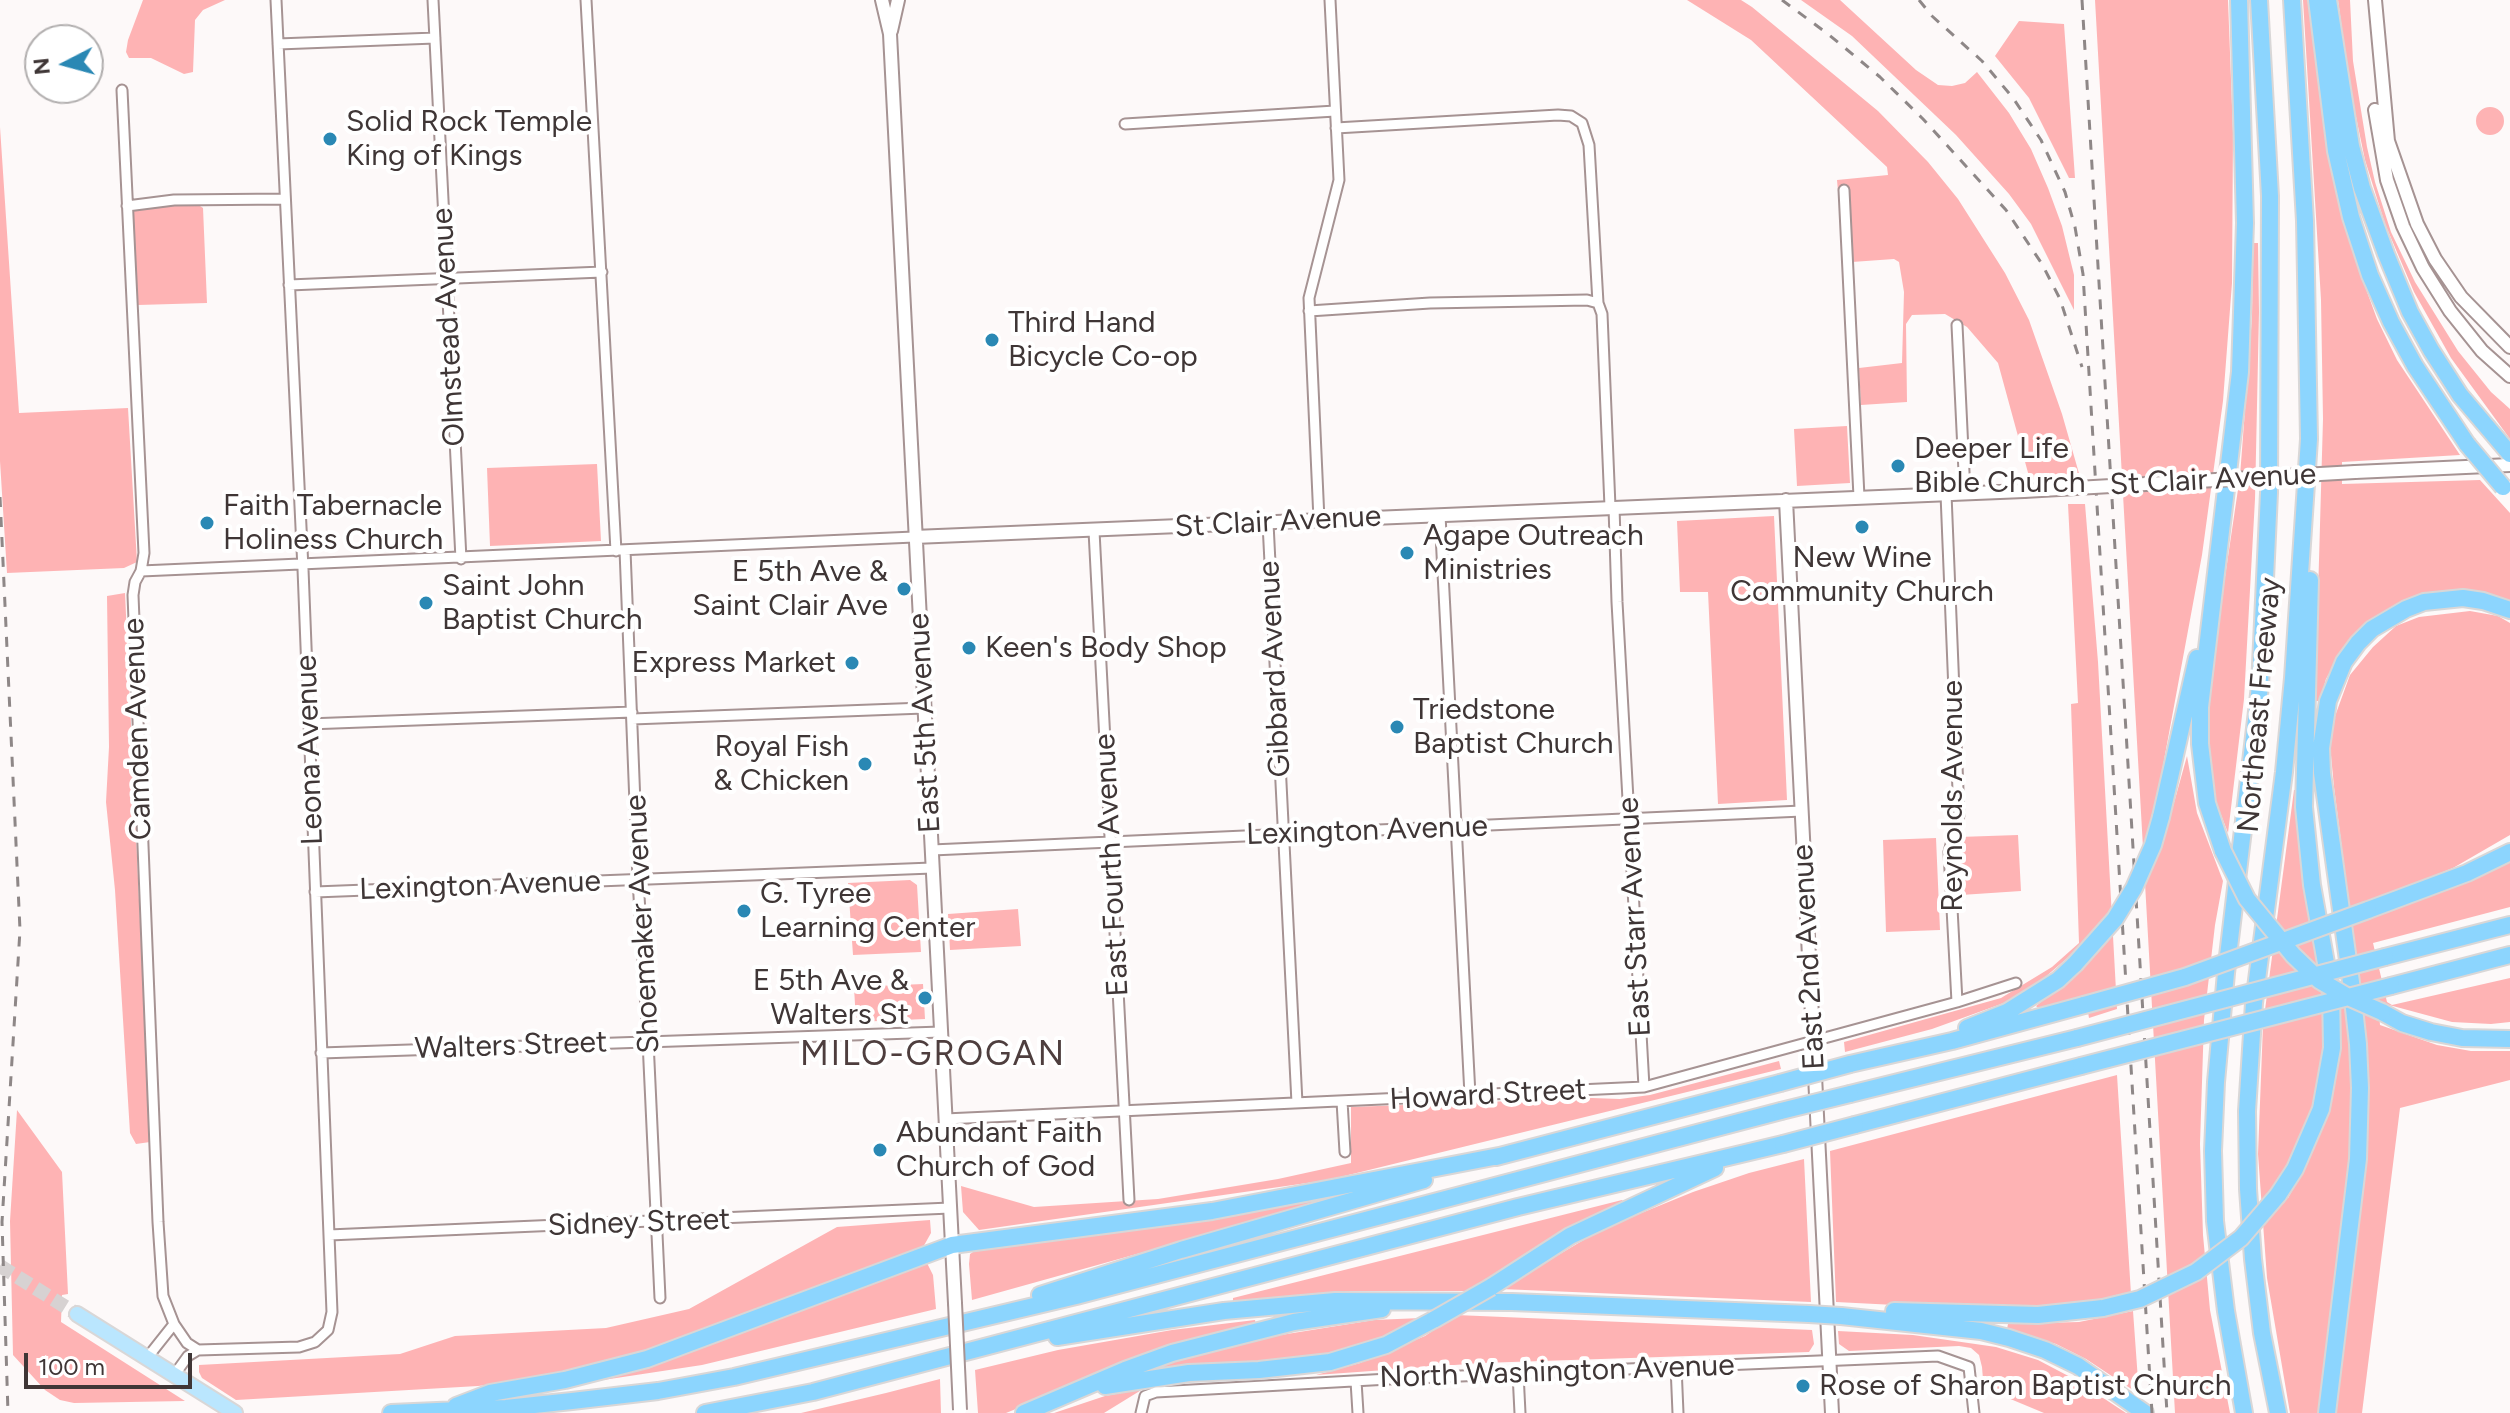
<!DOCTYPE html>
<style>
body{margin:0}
#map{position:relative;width:2510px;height:1413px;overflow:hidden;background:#fdf9f9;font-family:Figtree,sans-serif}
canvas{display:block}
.north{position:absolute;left:24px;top:24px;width:80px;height:80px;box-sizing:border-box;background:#fff;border:2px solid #b2afaf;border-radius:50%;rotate:264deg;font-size:22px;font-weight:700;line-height:32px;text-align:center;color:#3f3636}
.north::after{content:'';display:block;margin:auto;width:28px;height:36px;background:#2a88b4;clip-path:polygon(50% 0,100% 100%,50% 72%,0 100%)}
.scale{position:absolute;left:24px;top:1353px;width:168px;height:36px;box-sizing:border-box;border:4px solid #3f3636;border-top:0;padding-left:10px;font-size:24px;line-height:28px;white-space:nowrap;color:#3f3636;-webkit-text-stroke:6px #fff;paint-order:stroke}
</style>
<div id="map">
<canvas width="2510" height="1413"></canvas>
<div class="north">N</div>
<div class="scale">100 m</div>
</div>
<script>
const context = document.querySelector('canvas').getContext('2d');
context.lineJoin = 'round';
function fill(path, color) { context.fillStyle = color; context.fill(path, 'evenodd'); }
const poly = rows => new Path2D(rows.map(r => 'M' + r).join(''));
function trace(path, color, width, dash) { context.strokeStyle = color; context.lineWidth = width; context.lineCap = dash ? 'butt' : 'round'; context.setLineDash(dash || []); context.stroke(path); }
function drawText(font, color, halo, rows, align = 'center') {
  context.font = font + ' Figtree,sans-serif'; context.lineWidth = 8; context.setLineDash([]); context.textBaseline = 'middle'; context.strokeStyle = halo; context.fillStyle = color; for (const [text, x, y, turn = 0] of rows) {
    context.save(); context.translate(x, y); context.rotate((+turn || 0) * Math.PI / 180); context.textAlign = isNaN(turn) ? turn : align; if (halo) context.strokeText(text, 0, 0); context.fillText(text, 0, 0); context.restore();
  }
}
fill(poly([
 [143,0,225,0,203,10,195,20,193,72,184,74,151,58,129,58,126,52,128,40],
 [1687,0,1741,0,1752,7,1878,111,1928,162,1958,199,2005,273,2029,320,2062,414,2080,477,2030,480,1998,363,1967,327,1945,314,1912,315,1906,324,1907,402,1861,405,1859,368,1902,363,1904,292,1899,262,1894,259,1852,262,1844,260,1837,180,1888,175,1887,167,1751,40],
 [1801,0,1840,0,1916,70,1938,85,1952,86,1965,83,1977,72,2009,113,2031,149,2048,188,2062,226,2074,275,2074,310,2031,224,2009,194,1956,135,1852,36],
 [2095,0,2228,0,2233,132,2232,283,2223,401,2202,555,2152,825,2167,828,2187,756,2197,813,2223,881,2215,925,2204,1020,2200,1144,2203,1235,2210,1310,2230,1413,2175,1413],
 [2303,0,2309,0,2329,158,2355,259,2377,319,2397,360,2460,455,2342,462,2342,484,2480,480,2510,513,2510,603,2470,592,2444,592,2419,596,2398,603,2376,616,2342,651,2326,679,2320,701,2315,701,2323,419,2321,300],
 [2338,0,2350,0,2353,61,2367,147,2375,182,2391,232,2415,282,2458,351,2491,392,2510,409,2510,439,2451,358,2414,292,2385,224,2365,160,2350,88],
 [2019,21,2064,24,2075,178,2069,178,2029,98,1995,56],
 '2476 121a14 14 0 1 1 28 0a14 14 0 1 1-28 0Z',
 [0,127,19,413,128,408,137,562,124,568,7,573,0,461],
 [197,204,203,208,207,303,138,305,133,207],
 [2253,243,2258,243,2259,312,2255,499,2244,699,2228,833,2216,802,2208,762,2207,713,2211,671,2240,476,2252,317],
 [1847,426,1850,483,1797,486,1794,429],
 [597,464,601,541,490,546,487,468],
 [2068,504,2085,504,2098,662,2117,1009,2089,1018,2085,996,2047,1007,2038,1008,2036,1006,2083,968,2079,948,2029,991,2004,1003,1932,1029,1845,1052,1844,1042,2001,998,2052,967,2079,943,2071,704,2078,703],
 [1774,516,1787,800,1718,804,1708,592,1680,592,1677,521],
 [125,593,150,1142,136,1144,130,1133,115,890,106,802,109,747,107,596],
 [2470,611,2498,616,2510,623,2510,835,2453,868,2363,904,2368,920,2510,859,2510,907,2373,943,2387,1002,2392,1005,2510,978,2510,1022,2491,1024,2452,1022,2378,1002,2380,1025,2437,1045,2471,1051,2510,1051,2510,1080,2400,1108,2362,1413,2335,1413,2364,1171,2367,1093,2365,1027,2334,787,2330,745,2334,719,2350,675,2373,647,2396,626,2419,617],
 [2294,790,2298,790,2300,853,2317,943,2327,1012,2324,1056,2316,1104,2278,1200,2288,1198,2301,1175,2326,1119,2333,1095,2339,1048,2337,982,2349,1016,2354,1059,2354,1126,2321,1413,2290,1413,2267,1278,2258,1154,2263,1025],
 [2018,835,2021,891,1961,895,1959,837],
 [1936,838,1940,930,1886,932,1883,840],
 [910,880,917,885,921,952,853,955,848,883],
 [1018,909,1021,946,950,950,948,914],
 [923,984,925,1019,856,1022,854,987],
 [1779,1061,1781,1069,1328,1180,979,1230,963,1212,961,1186,1034,1207,1158,1199,1278,1179,1351,1163,1351,1107,1592,1098,1620,1099,1650,1095],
 [2117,1075,2131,1294,2077,1306,1994,1310,1836,1302,1830,1151],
 [17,1110,62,1172,68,1294,62,1295,61,1322,185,1401,74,1403,60,1400,45,1390,13,1355,10,1221],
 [1804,1159,1811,1302,1501,1289,1602,1229,1693,1192,1749,1173],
 [1352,1191,1352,1194,972,1300,969,1264,970,1254,976,1250,1163,1225],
 [1622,1200,1624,1202,1578,1224,1470,1291,1351,1291,1233,1301,1233,1298],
 [930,1220,931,1233,922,1249,615,1361,533,1380,478,1386,236,1400,202,1378,199,1372,199,1365,400,1354,455,1336,606,1328,689,1309,837,1227],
 [927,1263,933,1275,936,1309,702,1365,590,1382,645,1366],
 [2133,1311,2139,1394,2086,1359,2056,1344,2007,1329,2008,1324,2079,1322],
 [1456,1315,1812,1330,1814,1344,1809,1352,1482,1363,1316,1375,1360,1363,1425,1336],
 [1421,1318,1375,1342,1316,1357,1155,1370,1156,1367,1256,1339,1374,1320],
 [1255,1320,1256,1325,1136,1360,1006,1413,978,1413,975,1370,1058,1350,1172,1330],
 [1838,1331,1913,1335,1996,1347,2038,1360,2076,1380,2126,1413,2044,1413,1996,1393,1984,1392,1982,1367,1979,1355,1971,1348,1959,1346,1849,1351,1839,1344],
 [940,1379,941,1413,801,1413,886,1393],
 [1143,1389,1104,1413,1054,1413,1105,1396]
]), '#feb3b4');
trace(poly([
 [0,1266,77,1314]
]), '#d7d2d2', 14, [14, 7]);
const street = poly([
 [433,0,461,559],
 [586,0,616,551],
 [278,44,435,38],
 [122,90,144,553,141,571,135,582,133,595,158,1222,163,1296,174,1324,147,1358],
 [1125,124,1335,111],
 [1336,128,1558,115,1571,116,1582,123,1589,145,1598,303,1602,314,1610,507],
 [1844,190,1859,497],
 [127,206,174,200,285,199],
 [289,285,602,272],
 [1309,311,1430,303,1587,300,1598,303],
 [1957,325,1965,493],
 [1946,494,1959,815,1949,852,1957,1002],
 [1614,507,1617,602,1644,1087],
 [1440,515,1470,1095],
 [1319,520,1309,298,1339,180,1330,0],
 [1268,523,1297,1103],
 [1094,531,1129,1200],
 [625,550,638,880,648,1041,660,1298],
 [141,571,914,537],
 [632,719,924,708],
 [308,724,632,712],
 [932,850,1802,811],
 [315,892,932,868],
 [321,1053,941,1032],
 [1342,1101,1345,1152],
 [945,1119,1644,1087,1957,1002,2016,983],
 [329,1235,950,1208],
 [174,1324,187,1343,198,1350],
 [1676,1366,1678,1413],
 [1518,1373,1520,1413],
 [175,1374,188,1356,198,1350,299,1347,315,1342,328,1330,332,1312,303,569,276,0],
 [1356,1381,1358,1413],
 [1141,1413,1145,1396,1156,1392,1389,1379,1938,1356,1969,1367,1974,1413]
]);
const secondary = poly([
 [882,0,890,34,955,1303],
 [2375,0,2388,141,2417,224,2435,259,2461,297,2510,347],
 [891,31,898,0],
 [2375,110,2387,180,2403,226,2423,268,2450,311,2482,351,2510,376],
 [2355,472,2510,465],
 [1786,500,1832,1413],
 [914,537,2024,491]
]);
const primary = poly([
 [77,1314,235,1413]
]);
const highway = poly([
 [2317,0,2336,151,2351,217,2370,275,2391,322,2415,366,2467,444],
 [2328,0,2351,146,2362,188,2386,254,2410,312,2431,350,2460,395,2510,454],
 [2161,817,2197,658],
 [2223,851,2207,803,2200,744,2200,707,2240,372,2245,223,2239,0],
 [2368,910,2467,873,2510,852],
 [2385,957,2510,925],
 [2391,986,2510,955],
 [2382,1012,2402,1023,2431,1032,2462,1038,2510,1039],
 [1967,1028,2007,1012,2058,980,2075,964],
 [1850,1064,1952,1041,2084,1005],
 [1850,1094,2077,1038],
 [1855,1125,2081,1066],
 [1496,1157,1780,1083],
 [2278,1195,2295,1169,2321,1109,2332,1048,2331,991,2312,885,2304,807,2310,580],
 [1491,1287,1570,1236,1715,1168],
 [1040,1295,1181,1250,1424,1180],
 [1894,1311,2038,1315,2103,1308],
 [1841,1316,1981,1331,2009,1338,2045,1350,2078,1366,2145,1413],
 [1057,1337,1224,1311,1335,1301,1512,1302,1809,1314],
 [1105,1386,1189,1373,1259,1370,1330,1362,1386,1345,1435,1319],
 [456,1406,490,1393,565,1380,647,1359,952,1245,1212,1211,1504,1155],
 [391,1413,506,1408,572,1401,658,1391,734,1377,1076,1296,1781,1111],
 [705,1413,813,1392,1518,1207,1783,1144],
 [1024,1413,1125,1370,1172,1353,1294,1322,1382,1309],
 [2244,1413,2226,1311,2215,1221,2213,1151,2216,1082,2226,973,2260,686,2269,493,2270,196,2259,0],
 [2278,1413,2262,1333,2253,1259,2248,1189,2247,1111,2254,1003,2284,772,2293,678,2309,439,2305,221,2292,0],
 [2327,1413,2358,1159,2360,1088,2358,1044,2351,982,2322,773,2321,748,2328,701,2344,662,2358,643,2372,629,2406,609,2424,602,2463,598,2483,601,2510,610]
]);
trace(street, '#a69393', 13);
trace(secondary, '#a69393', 16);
trace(primary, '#d9d7d7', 18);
trace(highway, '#d9d7d7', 20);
trace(street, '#fff', 9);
trace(secondary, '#fff', 12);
trace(primary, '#bae6fe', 14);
trace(highway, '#8cd5fe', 16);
trace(poly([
 [1782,0,1828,34,1880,77,1923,119,2006,210,2042,264,2060,299,2082,367],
 [1919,0,1932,16,1982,61,2013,98,2041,140,2065,192,2075,227,2083,274,2152,1413],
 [2082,0,2167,1413],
 [0,497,20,930,2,1222,8,1413]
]), '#8e8787', 3, [10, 10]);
const secondaryBridge = poly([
 [2024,491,2355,472],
 [955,1303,960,1410]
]);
const highwayBridge = poly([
 [2467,444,2503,487],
 [2223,851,2247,899,2293,955,2319,980,2348,997,2382,1012],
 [2075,964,2115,919,2134,888,2153,845,2161,817],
 [2084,1005,2185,977,2368,910],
 [2077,1038,2385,957],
 [2081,1066,2391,986],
 [1780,1083,1850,1064],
 [1781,1111,1850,1094],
 [1783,1144,1855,1125],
 [2103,1308,2140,1299,2196,1272,2241,1238,2278,1195],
 [1809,1314,1841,1316],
 [1435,1319,1491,1287]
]);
trace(secondaryBridge, '#a69393', 16, []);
trace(highwayBridge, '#d9d7d7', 20, []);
trace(secondaryBridge, '#fff', 12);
trace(highwayBridge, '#8cd5fe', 16);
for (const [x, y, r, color] of [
 [330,139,8,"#2a88b4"],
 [992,340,8,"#2a88b4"],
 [1898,466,8,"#2a88b4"],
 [207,523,8,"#2a88b4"],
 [1862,527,8,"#2a88b4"],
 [1407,553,8,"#2a88b4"],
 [904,589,8,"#2a88b4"],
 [426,603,8,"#2a88b4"],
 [969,648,8,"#2a88b4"],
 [852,663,8,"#2a88b4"],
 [1397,727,8,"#2a88b4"],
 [865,764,8,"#2a88b4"],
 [744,911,8,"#2a88b4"],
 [925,998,8,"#2a88b4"],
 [880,1150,8,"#2a88b4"],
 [1803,1386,8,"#2a88b4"]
]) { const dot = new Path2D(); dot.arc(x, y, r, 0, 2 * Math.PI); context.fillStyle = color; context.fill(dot); trace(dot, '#fff', 3); }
drawText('30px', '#3f3636', '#fff', [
 ["Solid Rock Temple",346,122],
 ["King of Kings",346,156],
 ["Third Hand",1008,323],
 ["Bicycle Co-op",1008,357],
 ["Deeper Life",1914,449],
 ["Bible Church",1914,483],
 ["Faith Tabernacle",223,506],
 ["Holiness Church",223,540],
 ["Agape Outreach",1423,536],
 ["Ministries",1423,570],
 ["New Wine",1862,558,"center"],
 ["Community Church",1862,592,"center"],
 ["E 5th Ave &",888,572,"right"],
 ["Saint Clair Ave",888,606,"right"],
 ["Saint John",442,586],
 ["Baptist Church",442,620],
 ["Keen's Body Shop",985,648],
 ["Express Market",836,663,"right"],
 ["Triedstone",1413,710],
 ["Baptist Church",1413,744],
 ["Royal Fish",849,747,"right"],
 ["& Chicken",849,781,"right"],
 ["G. Tyree",760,894],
 ["Learning Center",760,928],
 ["E 5th Ave &",909,981,"right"],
 ["Walters St",909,1015,"right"],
 ["Abundant Faith",896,1133],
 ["Church of God",896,1167],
 ["Rose of Sharon Baptist Church",1819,1386]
], 'left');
drawText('30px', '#3f3636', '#fff', [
 ["Olmstead Avenue",449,327,-93],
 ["St Clair Avenue",2213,480,-3],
 ["St Clair Avenue",1278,522,-3],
 ["Gibbard Avenue",1275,669,-93],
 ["Northeast Freeway",2260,705,-85],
 ["East 5th Avenue",925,723,-93],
 ["Camden Avenue",138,729,-92],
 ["Leona Avenue",310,750,-92],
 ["Reynolds Avenue",1953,796,-90],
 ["Lexington Avenue",1367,831,-2],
 ["East Fourth Avenue",1112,865,-93],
 ["Lexington Avenue",480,886,-2],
 ["East Starr Avenue",1635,917,-93],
 ["Shoemaker Avenue",643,924,-93],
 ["East 2nd Avenue",1809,957,-93],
 ["Walters Street",511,1046,-2],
 ["Howard Street",1488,1095,-3],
 ["Sidney Street",639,1223,-2],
 ["North Washington Avenue",1557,1372,-2]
]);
context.letterSpacing = '2px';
drawText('34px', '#4e3e3e', '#fff', [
 ["MILO-GROGAN",933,1055]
]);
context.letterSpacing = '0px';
</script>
